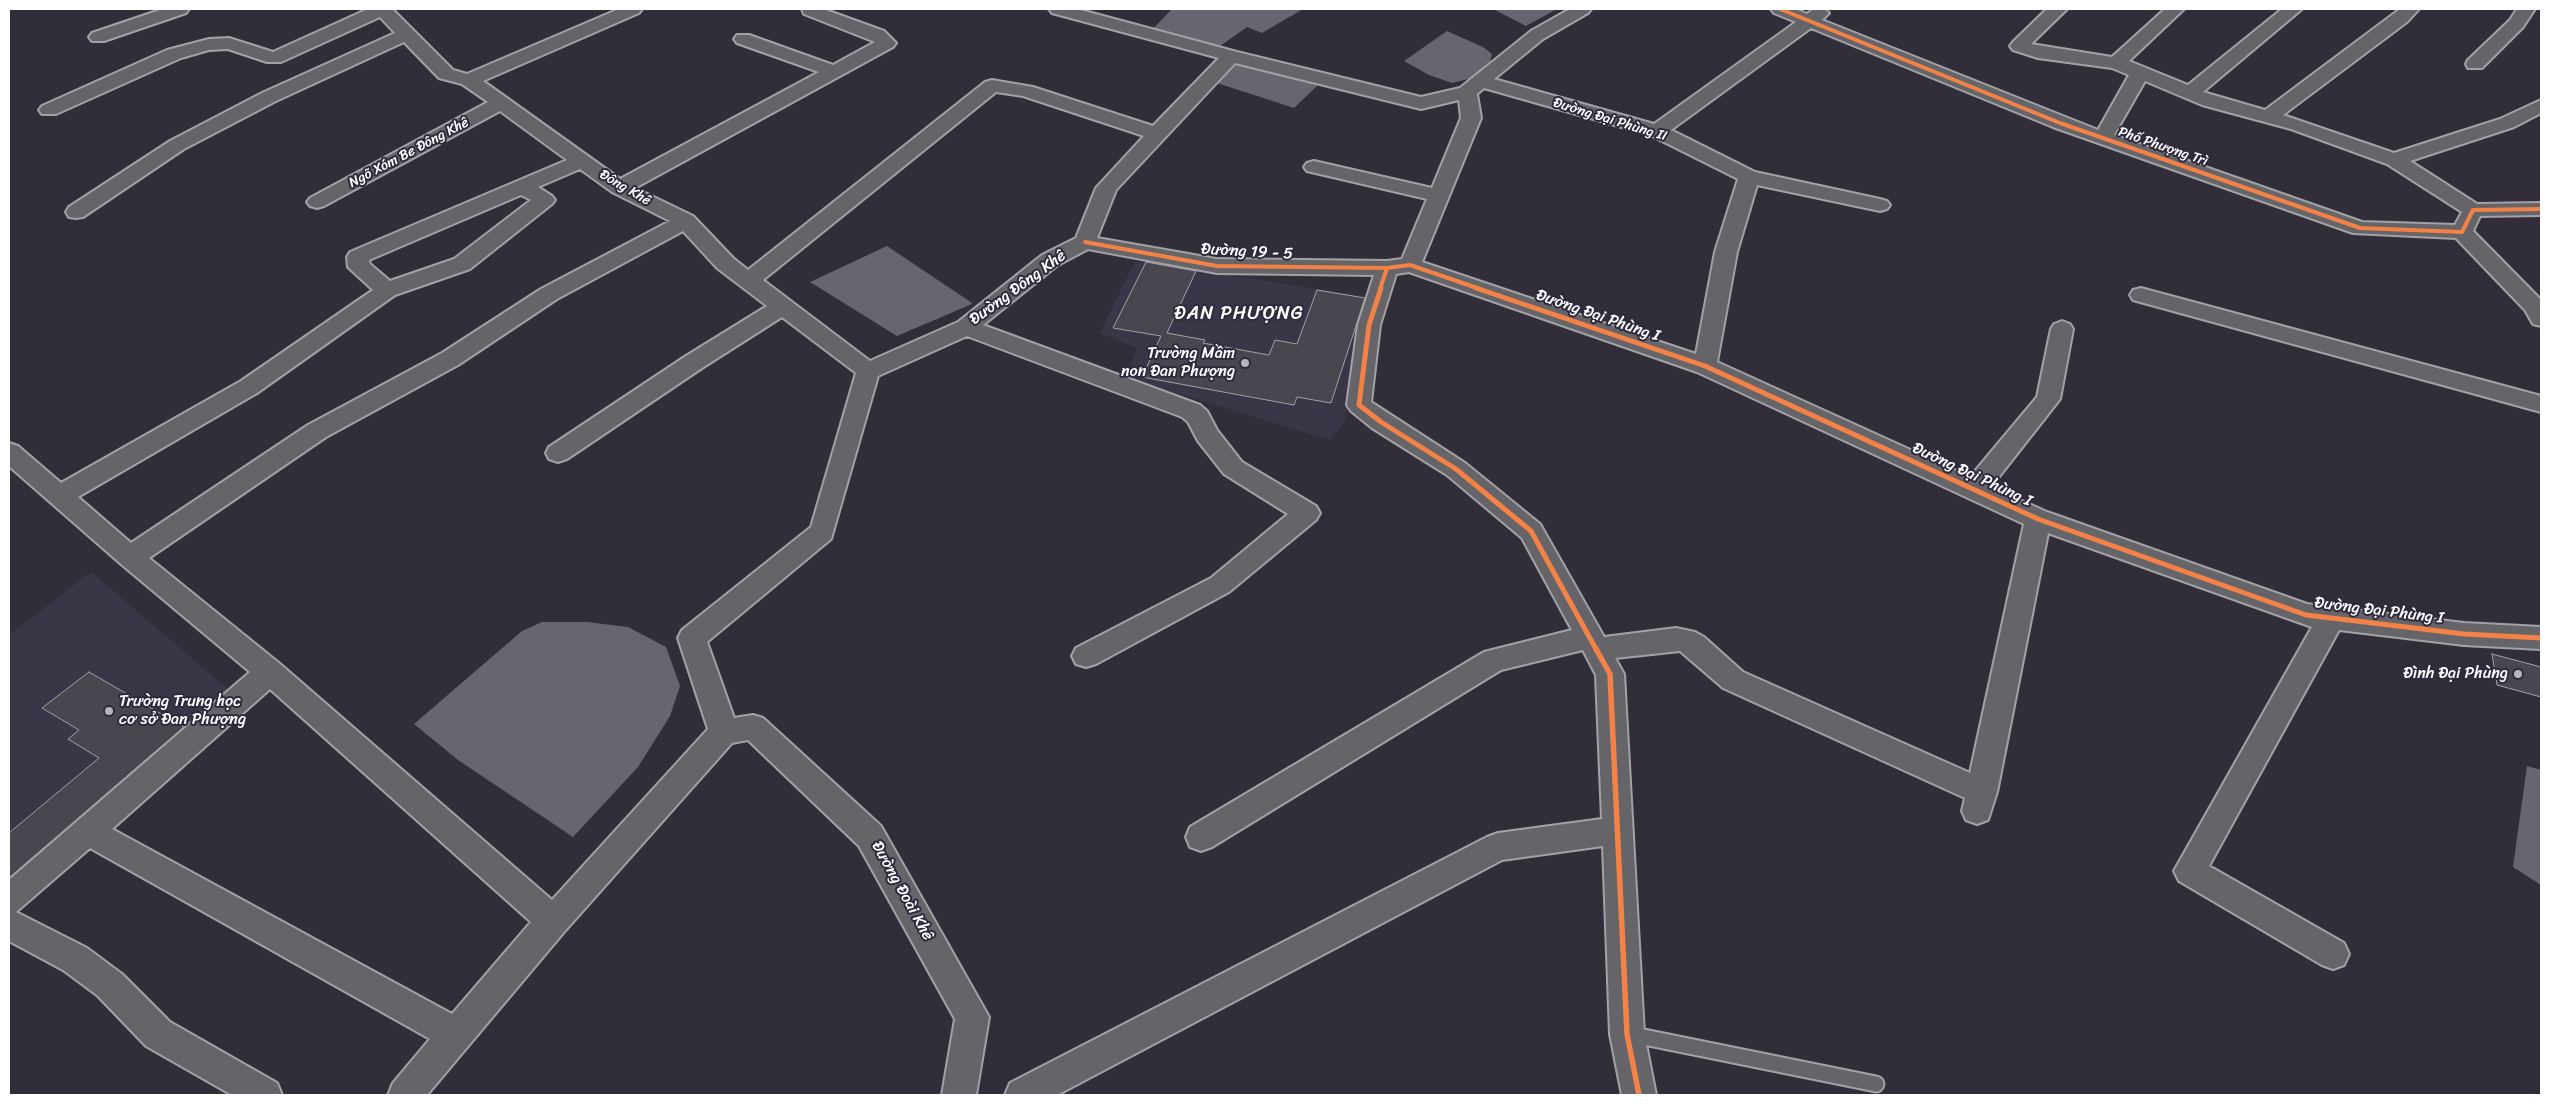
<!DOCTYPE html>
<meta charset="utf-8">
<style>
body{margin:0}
#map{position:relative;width:2550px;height:1104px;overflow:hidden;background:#312e39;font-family:Sriracha,sans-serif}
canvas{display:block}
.frame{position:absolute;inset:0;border:10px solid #fff;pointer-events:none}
</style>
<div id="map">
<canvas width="2550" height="1104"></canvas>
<div class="frame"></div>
</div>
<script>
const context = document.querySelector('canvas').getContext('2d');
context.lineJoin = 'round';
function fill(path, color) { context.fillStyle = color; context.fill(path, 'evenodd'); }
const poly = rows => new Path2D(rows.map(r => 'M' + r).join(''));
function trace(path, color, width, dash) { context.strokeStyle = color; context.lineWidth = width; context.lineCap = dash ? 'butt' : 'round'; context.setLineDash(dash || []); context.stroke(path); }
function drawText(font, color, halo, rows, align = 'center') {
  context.font = font + ' Sriracha,sans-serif'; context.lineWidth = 4; context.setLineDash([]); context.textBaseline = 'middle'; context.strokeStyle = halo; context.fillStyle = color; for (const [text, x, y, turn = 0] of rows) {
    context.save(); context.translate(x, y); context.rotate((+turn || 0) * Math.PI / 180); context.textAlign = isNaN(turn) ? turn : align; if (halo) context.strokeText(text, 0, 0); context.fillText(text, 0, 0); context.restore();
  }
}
fill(poly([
 [1135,261,1371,297,1345,421,1330,440,1127,378,1137,348,1100,333],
 [91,572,231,692,9,881,9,635]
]), '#3b3647');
fill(poly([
 [1172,9,1303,9,1262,33,1247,27,1216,49,1150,32],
 [1493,9,1557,9,1526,26],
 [1447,31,1483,47,1492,54,1489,65,1476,77,1452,83,1429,75,1404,61],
 [1237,63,1313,81,1318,85,1294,108,1217,83],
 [887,246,972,303,972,304,897,336,810,282],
 [542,622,587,622,628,627,666,647,680,686,670,716,638,767,573,837,458,760,414,724,522,631],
 [2527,766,2541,770,2541,885,2513,867]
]), '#686571');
const building = poly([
 [1146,262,1196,271,1167,333,1205,340,1203,343,1269,355,1275,340,1297,344,1317,290,1365,298,1331,403,1297,397,1294,405,1142,377,1161,336,1113,328,1146,262],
 [2492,654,2541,667,2541,697,2497,685,2492,654],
 [89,672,184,727,9,878,9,833,99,758,68,739,79,730,42,708,89,672]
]);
fill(building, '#48464e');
trace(building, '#a2a1a6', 1);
const lane = poly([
 [1629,1034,1876,1084]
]);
const street = poly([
 [163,9,189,9,186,13,104,41,92,41,89,37,92,33,163,9],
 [368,9,392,9,453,70,467,74,619,9,642,9,639,13,483,81,620,179,819,72,737,43,734,39,737,35,749,35,833,65,875,42,804,14,802,9,823,9,884,31,896,43,893,47,635,188,693,216,733,258,748,270,985,82,992,80,1033,87,1153,126,1219,58,1052,13,1049,9,1077,9,1237,52,1421,97,1460,88,1531,31,1570,9,1591,9,1588,13,1543,39,1494,79,1654,124,1796,22,1774,13,1771,9,1795,9,1807,14,1814,9,1824,9,1829,13,1822,20,2098,130,2129,75,2112,68,2038,58,2013,50,2010,46,2013,42,2047,9,2067,9,2031,44,2112,57,2165,9,2184,9,2129,61,2188,85,2282,9,2302,9,2203,92,2265,110,2400,9,2419,9,2407,22,2283,115,2394,153,2500,119,2541,100,2541,113,2514,127,2410,161,2477,204,2541,203,2541,215,2480,216,2473,231,2541,300,2541,326,2533,324,2525,310,2456,238,2353,233,2053,127,1811,28,1671,130,1755,172,1880,199,1887,201,1890,205,1887,209,1880,211,1757,185,1737,252,1717,362,1970,477,2037,397,2051,329,2054,324,2062,321,2070,324,2073,329,2060,399,1991,487,2047,512,2307,604,2464,623,2541,627,2541,649,2464,645,2339,630,2209,866,2344,943,2349,954,2344,965,2333,969,2322,965,2179,881,2174,871,2312,627,2048,533,1997,792,1988,820,1977,824,1966,820,1962,811,1965,798,1723,688,1680,651,1615,658,1624,674,1644,1034,1656,1095,1622,1095,1610,1034,1603,846,1502,860,1057,1095,1005,1095,1010,1083,1487,837,1498,833,1602,819,1596,675,1583,650,1501,670,1212,847,1201,851,1190,847,1186,837,1190,827,1484,652,1572,630,1522,538,1447,475,1372,428,1351,411,1347,405,1358,325,1374,275,1217,273,1088,249,1058,265,983,325,1200,405,1207,411,1217,430,1242,462,1316,506,1320,513,1316,520,1229,592,1096,664,1086,667,1076,664,1072,656,1076,648,1211,578,1288,514,1224,474,1198,441,1188,422,1182,417,967,336,878,376,831,539,707,642,734,718,753,715,763,718,881,826,989,1017,976,1095,942,1095,955,1019,859,846,748,740,732,743,564,932,427,1095,388,1095,393,1083,430,1039,90,848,16,912,87,948,122,974,170,1022,277,1083,282,1095,232,1095,146,1046,98,996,63,970,9,941,9,880,250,672,121,564,9,466,9,443,18,446,61,483,241,381,373,290,348,267,347,257,350,252,567,160,500,111,324,206,317,208,310,206,307,202,310,198,488,102,462,84,439,78,404,42,276,101,184,149,83,217,76,218,69,217,66,212,69,207,170,141,262,93,395,33,380,17,281,62,267,62,228,49,209,50,181,58,56,114,42,114,39,110,42,106,167,50,209,39,229,38,273,52,368,9],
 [1235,63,1421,109,1459,100,1461,118,1432,188,1314,161,1307,163,1304,167,1307,171,1427,199,1402,259,1387,261,1217,259,1097,238,1116,190,1235,63],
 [2145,81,2202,105,2291,129,2387,164,2462,212,2455,225,2362,222,2114,135,2145,81],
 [1484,88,1650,135,1738,179,1715,252,1696,354,1422,262,1481,118,1477,94,1484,88],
 [996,92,1023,96,1144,136,1096,188,1076,238,1042,255,958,322,870,361,763,280,996,92],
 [580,169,612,192,670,221,541,289,442,353,308,425,131,543,78,497,257,393,395,295,470,269,552,204,555,200,552,196,538,187,580,169],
 [521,195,531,200,454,259,390,281,370,264,369,260,521,195],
 [683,231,717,268,767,306,686,356,549,447,546,453,549,459,558,462,567,459,702,368,782,317,856,373,811,527,682,630,678,638,708,729,552,900,280,664,149,558,326,437,458,365,557,299,683,231],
 [1409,272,1697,372,2024,524,1970,773,1743,672,1704,637,1695,632,1676,628,1604,637,1540,524,1465,463,1371,402,1380,325,1396,274,1409,272],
 [270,689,531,922,452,1014,112,829,270,689],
 [2517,9,2535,9,2523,27,2482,68,2468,68,2466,64,2468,60,2510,20,2517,9],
 [2141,288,2541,396,2541,412,2133,300,2130,295,2133,290,2141,288]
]);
trace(lane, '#a2a1a6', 19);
trace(street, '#a2a1a6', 4);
trace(lane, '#656469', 15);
fill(street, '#656469');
trace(poly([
 [1780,9,2060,123,2360,228,2462,232,2473,210,2541,209],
 [1085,242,1217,266,1387,268,1410,265,1480,289],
 [1380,289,1387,268]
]), '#f48246', 4);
trace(poly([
 [1381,288,1369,325,1359,405,1381,422,1456,469,1531,531,1597,651],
 [1476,288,1705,366,2038,519,2306,615,2464,634,2541,638]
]), '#f48246', 5);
trace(poly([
 [1596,649,1610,674,1627,1034,1639,1095]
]), '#f48246', 5.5);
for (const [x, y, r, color] of [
 [1245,363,5,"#b7b6ba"],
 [2518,674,5,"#b7b6ba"],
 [109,711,5,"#b7b6ba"]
]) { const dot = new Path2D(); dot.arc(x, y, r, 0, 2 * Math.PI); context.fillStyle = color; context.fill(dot); trace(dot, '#2f2a3d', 2); }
drawText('14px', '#fff', '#2f2a3d', [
 ["Đường Đại Phùng II",1610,120,17],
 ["Phố Phượng Trì",2163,147,19],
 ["Ngõ Xóm Be Đông Khê",409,153,-28],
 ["Đông Khê",625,188,30]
]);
drawText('16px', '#fff', '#2f2a3d', [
 ["Đường 19 - 5",1247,252,3],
 ["Đường Đông Khê",1018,288,-36],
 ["Đường Đại Phùng I",1598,316,19],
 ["Đường Đại Phùng I",1972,475,25],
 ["Đường Đại Phùng I",2379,611,7],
 ["Đường Đoài Khê",902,891,61]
]);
drawText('16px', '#fff', '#2f2a3d', [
 ["Trường Mầm",1235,354],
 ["non Đan Phượng",1235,372],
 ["Đình Đại Phùng",2508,674],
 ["Trường Trung học",119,702,"left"],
 ["cơ sở Đan Phượng",119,720,"left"]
], 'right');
context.letterSpacing = '1px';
drawText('19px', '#fff', '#2f2a3d', [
 ["ĐAN PHƯỢNG",1239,314]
]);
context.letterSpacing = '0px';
</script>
